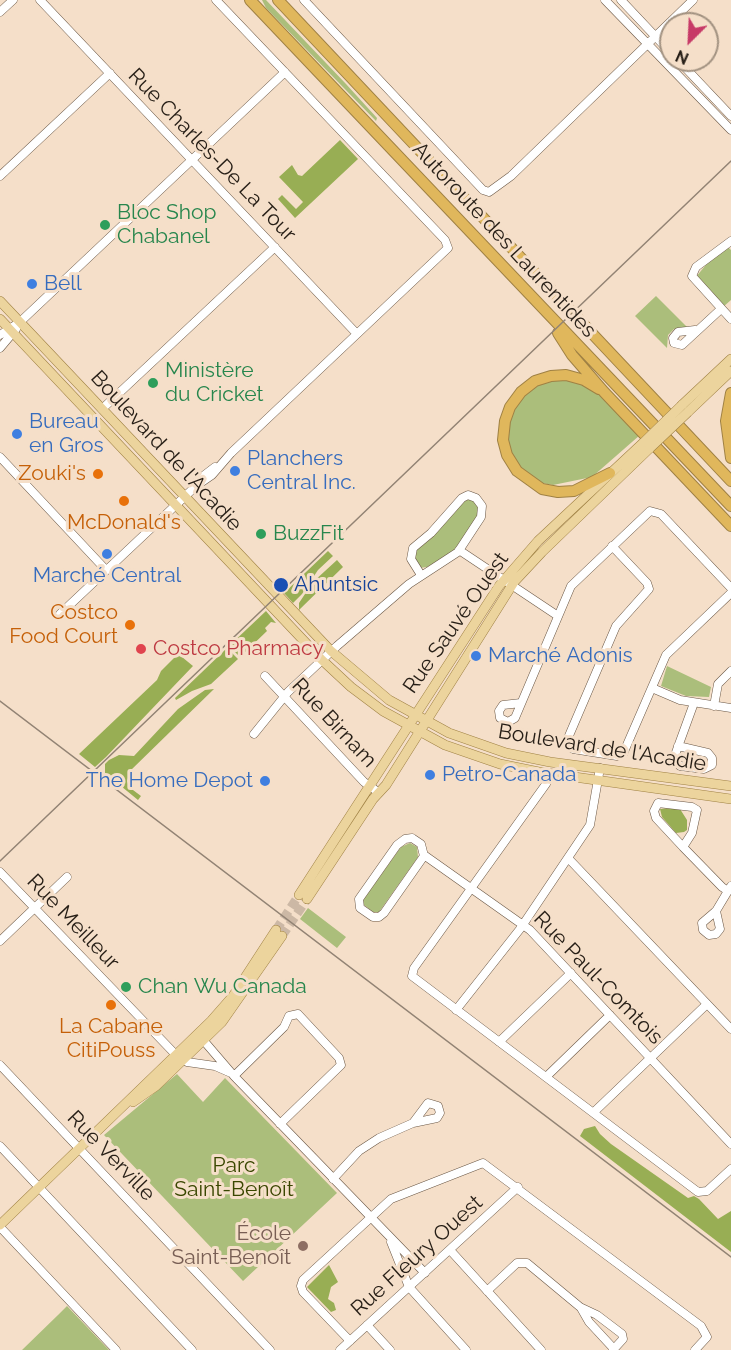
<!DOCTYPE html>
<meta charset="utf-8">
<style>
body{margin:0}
#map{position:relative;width:731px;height:1350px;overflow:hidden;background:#f5dfc9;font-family:Raleway,sans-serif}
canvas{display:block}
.north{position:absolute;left:659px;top:12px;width:60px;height:60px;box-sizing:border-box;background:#f5dfc9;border:2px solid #a29281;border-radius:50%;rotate:204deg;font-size:16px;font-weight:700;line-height:24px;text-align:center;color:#261e16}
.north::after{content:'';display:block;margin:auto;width:21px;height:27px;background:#c73a67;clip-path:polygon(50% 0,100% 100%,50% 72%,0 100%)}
</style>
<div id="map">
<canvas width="731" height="1350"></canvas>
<div class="north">N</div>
</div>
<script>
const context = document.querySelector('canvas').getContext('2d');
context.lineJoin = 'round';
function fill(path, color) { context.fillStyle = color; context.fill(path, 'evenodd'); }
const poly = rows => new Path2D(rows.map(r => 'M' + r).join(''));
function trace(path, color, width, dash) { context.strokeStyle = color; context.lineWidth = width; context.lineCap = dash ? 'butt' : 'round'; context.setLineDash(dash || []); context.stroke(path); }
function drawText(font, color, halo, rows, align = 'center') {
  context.font = font + ' Raleway,sans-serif'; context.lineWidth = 6; context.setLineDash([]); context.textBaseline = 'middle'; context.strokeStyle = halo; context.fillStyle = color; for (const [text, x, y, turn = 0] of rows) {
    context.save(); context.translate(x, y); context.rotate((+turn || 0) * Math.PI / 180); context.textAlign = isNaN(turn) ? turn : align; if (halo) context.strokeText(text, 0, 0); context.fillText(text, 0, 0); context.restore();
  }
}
fill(poly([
 [262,0,266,0,346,84,377,118,376,121,266,8],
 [728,247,731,250,731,300,723,307,696,277,709,261],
 [656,296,687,327,674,329,668,335,667,348,635,316],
 [565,378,585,384,597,392,640,435,592,477,553,485,542,483,519,468,504,436,517,400,535,385],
 [470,499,478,504,479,515,454,552,427,567,419,568,413,558,416,549,438,531,461,502],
 [667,666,711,687,709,697,686,696,661,686],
 [410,843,417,847,418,857,379,912,373,912,363,904,363,900,401,847],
 [308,908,346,937,337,948,300,919],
 [177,1074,203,1102,225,1078,337,1193,243,1281,104,1135],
 [67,1306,109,1350,22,1350,58,1315]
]), '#abbe7b');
fill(poly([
 [340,140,358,159,295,218,278,199,282,195,296,209,303,202,279,177,292,165,298,175,302,176],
 [328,551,333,556,318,570,302,594,293,603,284,593],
 [337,560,343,567,299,610,299,603,313,582],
 [266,611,276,623,271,622,265,628,267,631,240,657,229,646],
 [227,648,238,659,211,684,192,691,176,700,175,698],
 [180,652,182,657,193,666,106,757,95,767,79,754,157,680,161,671],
 [214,689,130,771,127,781,129,787,141,796,138,800,105,773,105,764,109,760,119,755,134,756,178,709,205,690],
 [670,808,680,809,687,820,687,830,684,832,676,833,662,817,660,809],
 [595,1126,600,1134,611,1144,688,1198,694,1196,699,1199,718,1219,731,1211,731,1252,580,1136,584,1129],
 [329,1265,338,1282,331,1287,328,1299,334,1303,336,1310,331,1312,307,1287]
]), '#98ae54');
trace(poly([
 [276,930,299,895],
 [282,936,307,899]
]), '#ccb8a5', 9, [9, 4.5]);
const minor = poly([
 [40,0,357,334],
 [304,0,483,190,489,192,511,176,693,0],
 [605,0,731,130],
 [621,0,671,53],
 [0,12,13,0],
 [678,60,731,116],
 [0,176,110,73],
 [731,241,696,267,692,276,731,319],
 [695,330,678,332,673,338,674,343,682,345,721,309],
 [0,335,20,322,285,72],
 [0,348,16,329],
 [102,409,275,247],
 [0,457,106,570],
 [196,486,198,480,215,467],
 [612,546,647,583,649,589,616,626,568,738,568,746,573,749,617,756,623,754,666,655,731,593],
 [459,550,558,616],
 [60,614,196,486,212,475,231,453,448,248,445,240,216,0],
 [265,676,364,782,378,792],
 [652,688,680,700,731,708],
 [521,703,503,705,499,711,500,718,508,722,515,718,571,586,650,511,661,514,731,588],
 [714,706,718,684,731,671],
 [254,734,288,692,337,646,409,584,458,552,481,517,482,506,476,498,468,495,462,498,431,533,413,548,411,559,421,575],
 [678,746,708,753,712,758,712,765,704,769,680,766,675,761,675,755,694,703],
 [549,774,546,784,414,968,412,976,698,1192,707,1191,731,1169],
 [412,838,421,844,424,856,384,913,379,917,373,917,360,908,359,899,397,845,405,839,412,838],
 [683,847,692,833,697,810,692,807,658,803,654,811,656,818,683,847,722,887,728,891],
 [424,855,530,930,731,1144],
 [568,858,731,1029],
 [0,872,176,1055,187,1062,215,1066,231,1073],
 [716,911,720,929,716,934,709,935,703,930,702,923,716,911,731,886],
 [0,941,67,877],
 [456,1010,520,929,590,825,600,768],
 [204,1041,234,1076,425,1273],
 [499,1042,571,973],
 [0,1065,270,1350],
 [234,1076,284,1027,289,1016,298,1014,339,1058,341,1065,280,1124],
 [546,1077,610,1015],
 [594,1112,707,1004],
 [0,1146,192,1350],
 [333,1179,359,1151,379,1138,413,1123,437,1118,440,1113,438,1106,428,1103,413,1123],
 [0,1227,116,1350],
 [391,1242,409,1287,466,1350],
 [450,1250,541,1350],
 [487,1291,517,1263,527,1263,580,1307,597,1315,622,1334,623,1339,613,1350],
 [581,1308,589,1322,614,1349],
 [367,1325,390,1350],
 [350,1341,303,1292,301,1286,303,1280,391,1199,483,1163,701,1326,707,1337,695,1350],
 [340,1350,518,1187]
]);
const major = poly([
 [0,301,331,651,389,700,449,733,506,753,550,762,731,786],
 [0,319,322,660,351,687,383,711,445,745,500,764,539,772,731,799],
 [682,405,731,359],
 [688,412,731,371],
 [299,895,499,586,538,541,644,442],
 [307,899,373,799,386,785,514,582,542,552,650,448],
 [133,1102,156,1086,222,1022,282,936],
 [0,1225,211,1021,233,996,276,930]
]);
const highway = poly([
 [250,0,731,506],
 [278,0,731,481],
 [558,333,572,355,604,392,731,526],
 [599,389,584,380,566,375,551,376,535,381,521,392,510,407,505,421,503,440,507,455,517,471,542,489,558,492,574,491,610,473],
 [731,393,726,421,731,458]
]);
trace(minor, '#6a5745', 9);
trace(major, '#9f8144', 10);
trace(highway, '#9f8144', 12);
trace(minor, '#fff', 8);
trace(major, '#ecd49d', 9);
trace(highway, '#e0b75c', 10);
trace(poly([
 [0,701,731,1257],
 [0,861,731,161]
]), '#928374', 1.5);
const majorBridge = poly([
 [644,442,682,405],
 [650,448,688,412]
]);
trace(majorBridge, '#9f8144', 10, []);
trace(majorBridge, '#ecd49d', 9);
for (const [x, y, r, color] of [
 [105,225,6,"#2e9e5b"],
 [32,284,6,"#3f7fe0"],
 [153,383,6,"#2e9e5b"],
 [17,434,6,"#3f7fe0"],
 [235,471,6,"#3f7fe0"],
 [98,474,6,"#e8710a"],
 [124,501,6,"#e8710a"],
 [261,534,6,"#2e9e5b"],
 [107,554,6,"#3f7fe0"],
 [281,585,8,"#1a4fb4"],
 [130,625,6,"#e8710a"],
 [141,649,6,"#e0444e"],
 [476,656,6,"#3f7fe0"],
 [430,775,6,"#3f7fe0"],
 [265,781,6,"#3f7fe0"],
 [126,987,6,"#2e9e5b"],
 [111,1005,6,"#e8710a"],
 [303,1246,6,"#8d6e63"]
]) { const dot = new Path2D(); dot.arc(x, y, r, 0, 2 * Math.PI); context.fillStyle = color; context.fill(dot); trace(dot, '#f5dfc9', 2); }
drawText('21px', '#261e16', '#f5dfc9', [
 ["Rue Charles-De La Tour",212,155,46],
 ["Autoroute des Laurentides",504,240,47],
 ["Boulevard de l'Acadie",166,451,47],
 ["Rue Sauvé Ouest",456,623,-55],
 ["Rue Birnam",334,723,47],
 ["Boulevard de l'Acadie",602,748,9],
 ["Rue Meilleur",73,922,46],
 ["Rue Paul-Comtois",598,978,46],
 ["Rue Verville",111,1156,46],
 ["Rue Fleury Ouest",417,1256,-42]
]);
drawText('21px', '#27864d', '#f5dfc9', [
 ["Bloc Shop",117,213],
 ["Chabanel",117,237],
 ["Ministère",165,371],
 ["du Cricket",165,395],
 ["BuzzFit",273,534],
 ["Chan Wu Canada",138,987]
], 'left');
drawText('21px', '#366cbe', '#f5dfc9', [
 ["Bell",44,284],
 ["Bureau",29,422],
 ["en Gros",29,446],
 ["Planchers",247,459],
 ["Central Inc.",247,483],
 ["Marché Central",107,576,"center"],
 ["Marché Adonis",488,656],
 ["Petro-Canada",442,775],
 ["The Home Depot",253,781,"right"]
], 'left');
drawText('21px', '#c56008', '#f5dfc9', [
 ["Zouki's",86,474],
 ["McDonald's",124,523,"center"],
 ["Costco",118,613],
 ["Food Court",118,637],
 ["La Cabane",111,1027,"center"],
 ["CitiPouss",111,1051,"center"]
], 'right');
drawText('21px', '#164399', '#f5dfc9', [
 ["Ahuntsic",294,585]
], 'left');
drawText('21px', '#be3a42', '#f5dfc9', [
 ["Costco Pharmacy",153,649]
], 'left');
drawText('21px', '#3a4700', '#f5dfc9', [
 ["Parc",234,1166],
 ["Saint-Benoît",234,1190]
]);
drawText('21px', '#785e54', '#f5dfc9', [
 ["École",291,1234],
 ["Saint-Benoît",291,1258]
], 'right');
</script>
